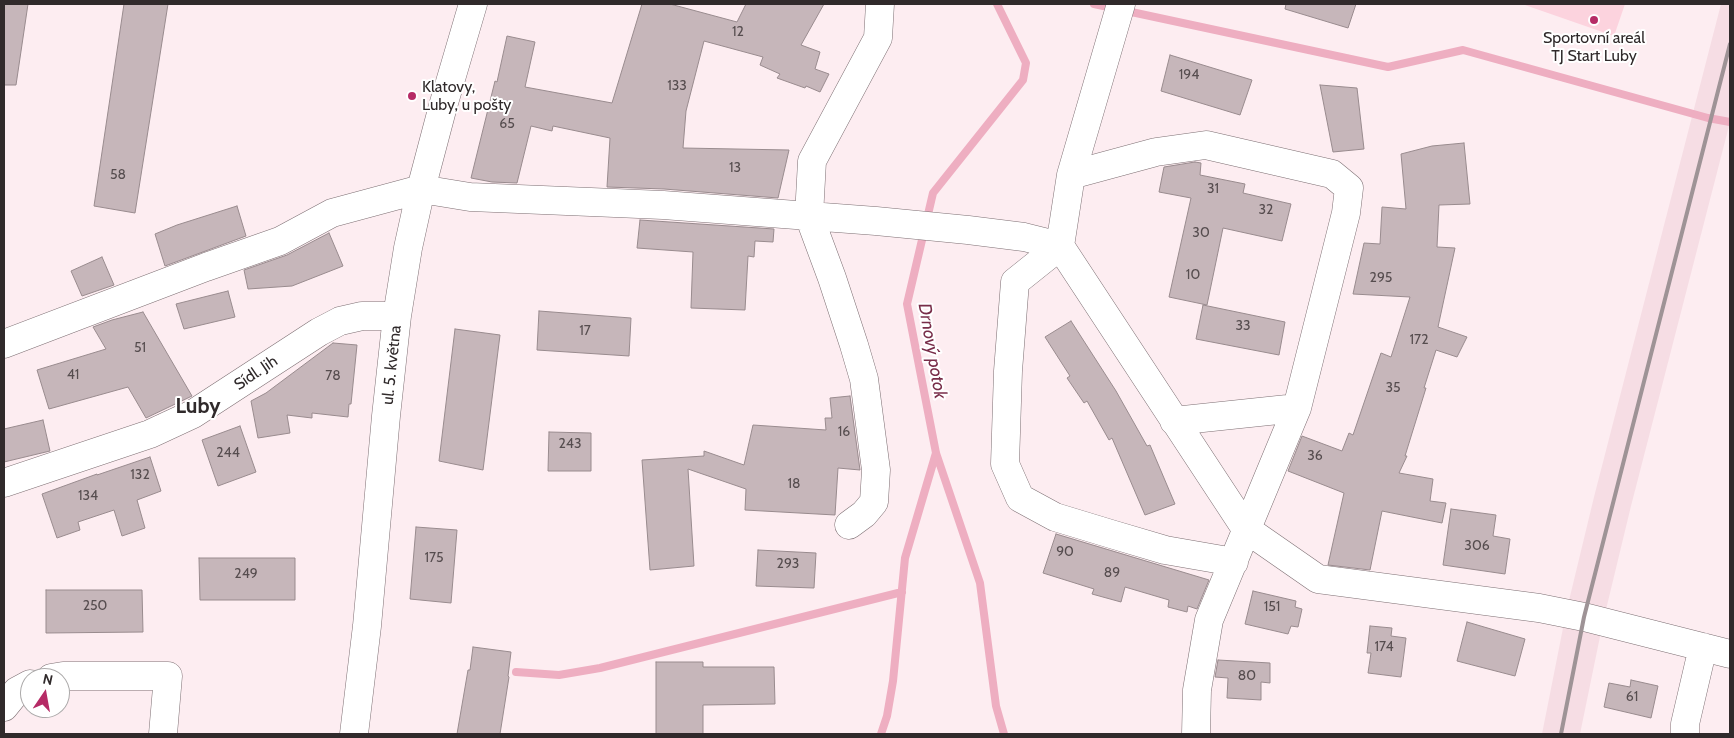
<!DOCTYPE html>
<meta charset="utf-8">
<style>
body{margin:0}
#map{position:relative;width:1734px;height:738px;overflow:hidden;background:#fdedf1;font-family:Cabin,sans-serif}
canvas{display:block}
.frame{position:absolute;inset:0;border:5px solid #302a2b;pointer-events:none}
.north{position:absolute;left:20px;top:668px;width:50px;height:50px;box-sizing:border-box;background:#fff;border:1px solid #acaaaa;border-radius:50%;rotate:12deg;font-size:14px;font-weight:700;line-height:20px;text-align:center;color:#302a2b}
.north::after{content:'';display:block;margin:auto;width:18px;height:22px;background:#b62b66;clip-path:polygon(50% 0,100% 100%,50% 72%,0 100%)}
</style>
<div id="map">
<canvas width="1734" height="738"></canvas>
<div class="frame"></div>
<div class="north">N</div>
</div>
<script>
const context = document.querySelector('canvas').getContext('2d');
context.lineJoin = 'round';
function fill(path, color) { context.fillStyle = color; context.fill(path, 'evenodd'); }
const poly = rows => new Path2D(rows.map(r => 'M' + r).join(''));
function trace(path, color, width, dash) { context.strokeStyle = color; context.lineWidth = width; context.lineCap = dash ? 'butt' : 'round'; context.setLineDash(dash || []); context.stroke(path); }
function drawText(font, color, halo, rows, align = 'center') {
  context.font = font + ' Cabin,sans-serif'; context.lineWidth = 4; context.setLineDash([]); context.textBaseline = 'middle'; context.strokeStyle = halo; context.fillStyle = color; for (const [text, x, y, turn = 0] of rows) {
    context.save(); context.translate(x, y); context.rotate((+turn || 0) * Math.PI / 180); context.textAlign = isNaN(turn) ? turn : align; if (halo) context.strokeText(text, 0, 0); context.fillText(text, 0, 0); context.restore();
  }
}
fill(poly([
 [1721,4,1730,4,1730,122,1631,506,1603,622,1580,734,1542,734,1566,613,1594,497]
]), '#f6dde4');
fill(poly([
 [1522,4,1625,4,1614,36]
]), '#fcd3de');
trace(poly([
 [997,4,1026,63,1023,80,933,193,907,304,936,453,980,583,996,706,1004,734],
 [1094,4,1388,67,1463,50,1708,118,1730,122],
 [516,672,559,675,600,668,902,592],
 [881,734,887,716,893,681,905,558,936,453]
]), '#eeaec1', 8);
const building = poly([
 [4,4,28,4,16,85,4,85,4,4],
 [124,4,168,4,135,213,94,206,124,4],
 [642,4,670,4,737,22,746,4,824,4,801,45,820,52,815,69,829,74,820,92,806,86,805,88,777,78,780,74,760,65,763,57,704,41,686,111,683,148,789,150,778,198,664,189,607,187,610,138,553,126,552,131,531,126,517,183,492,182,471,178,495,81,497,82,507,36,535,42,525,87,612,103,642,4],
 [1286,4,1356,4,1348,28,1285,9,1286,4],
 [1170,55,1252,80,1240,115,1161,91,1170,55],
 [1320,85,1357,88,1364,149,1333,152,1320,85],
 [1464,143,1470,204,1439,205,1437,247,1455,248,1438,327,1467,337,1457,357,1436,350,1424,388,1426,388,1405,456,1407,456,1399,473,1433,479,1430,501,1446,503,1442,523,1382,511,1370,570,1328,565,1344,493,1288,471,1302,436,1342,451,1349,433,1353,435,1381,353,1391,357,1410,297,1353,294,1364,243,1380,244,1382,207,1406,209,1401,154,1432,146,1464,143],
 [1195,162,1201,163,1200,175,1245,184,1243,193,1291,204,1282,241,1223,228,1207,305,1169,297,1191,198,1159,192,1164,167,1195,162],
 [237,206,246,236,165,266,155,234,177,225,237,206],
 [640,220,774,229,773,242,755,241,754,257,748,256,745,310,691,308,693,252,637,248,640,220],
 [329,233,343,266,292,286,248,289,244,270,287,255,329,233],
 [102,257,114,285,82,296,71,271,102,257],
 [228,291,235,317,184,329,176,304,228,291],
 [1203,305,1285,322,1279,355,1196,339,1203,305],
 [539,311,631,318,629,356,537,350,539,311],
 [143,312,192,396,146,418,128,387,49,409,37,370,106,349,93,327,112,320,143,312],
 [1071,321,1116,391,1147,446,1150,445,1175,504,1145,515,1112,438,1109,440,1087,401,1084,403,1067,378,1070,376,1045,337,1071,321],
 [455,329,500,335,483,470,439,461,455,329],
 [333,343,357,345,351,404,349,404,348,417,312,413,312,418,287,415,290,433,258,438,251,401,266,393,333,343],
 [850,396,860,470,838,468,835,515,745,510,746,489,688,469,694,566,650,570,642,460,704,456,704,451,744,465,753,425,826,430,825,418,832,418,830,398,850,396],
 [43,420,50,451,4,462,4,429,43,420],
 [240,426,256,472,218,486,202,440,240,426],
 [549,432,591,433,591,471,548,471,549,432],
 [150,457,161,491,137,500,145,528,122,536,114,510,78,522,80,530,57,538,42,494,97,474,97,475,150,457],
 [1451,509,1496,515,1493,536,1510,539,1505,574,1443,565,1451,509],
 [416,527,457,530,451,603,410,599,416,527],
 [1056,534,1209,580,1197,609,1188,606,1187,612,1168,607,1169,600,1125,587,1121,602,1092,594,1094,589,1043,573,1056,534],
 [758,550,816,553,814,588,756,586,758,550],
 [199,558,295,558,295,600,200,600,199,558],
 [46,590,142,590,143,632,46,633,46,590],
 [1253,591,1296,601,1295,607,1302,609,1298,627,1291,626,1288,634,1245,624,1253,591],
 [1467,622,1525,639,1515,676,1457,661,1467,622],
 [1370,626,1392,628,1391,636,1406,638,1401,677,1368,673,1371,653,1367,653,1370,626],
 [473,647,511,652,508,676,509,677,500,734,457,734,468,670,470,670,473,647],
 [1218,660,1270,663,1270,683,1261,682,1261,700,1227,698,1228,678,1215,677,1218,660],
 [656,662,703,662,703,667,774,667,775,704,703,705,703,734,656,734,656,662],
 [1631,680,1658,686,1651,718,1604,707,1609,683,1630,687,1631,680]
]);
fill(building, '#c6b6ba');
trace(building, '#998b8e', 1);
const minor = poly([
 [1121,4,1071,175,1060,246,1246,529,1318,579,1539,608,1584,617,1730,654],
 [1071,175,1156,152,1206,145,1332,174,1349,188,1346,213,1297,408,1209,620,1197,690,1196,734],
 [1060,246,1015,282,1008,371,1005,464,1020,498,1055,517,1111,534,1165,550,1234,562],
 [4,344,206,267,280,241,332,213,421,189,470,197,663,205,876,221,968,230,1024,237,1060,246],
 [1174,421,1297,408],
 [4,483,150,434,193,414,319,332,340,321,362,316,397,316],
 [849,525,864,514,874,502,876,470,864,379,854,345,832,278,809,216,812,161,878,38,880,4],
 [51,678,63,676,168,676,163,734],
 [4,707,17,691,30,684],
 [354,734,367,626,386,416,397,316,408,248,421,189,443,106,473,4],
 [1685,734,1685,724,1703,647]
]);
trace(minor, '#7d6f73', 29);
trace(minor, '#fff', 28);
trace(poly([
 [1561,734,1584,617,1730,44]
]), '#9e9396', 4);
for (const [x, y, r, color] of [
 [1594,20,5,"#b62b66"],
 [412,96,5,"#b62b66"]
]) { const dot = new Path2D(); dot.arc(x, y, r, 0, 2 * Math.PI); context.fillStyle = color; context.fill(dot); trace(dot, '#fff', 2); }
drawText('14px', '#564d4f', null, [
 ["12",738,32],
 ["194",1189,75],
 ["133",677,86],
 ["65",507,124],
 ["13",735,168],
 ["58",118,175],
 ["31",1213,189],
 ["32",1266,210],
 ["30",1201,233],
 ["10",1193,275],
 ["295",1381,278],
 ["33",1243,326],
 ["17",585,331],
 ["172",1419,340],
 ["51",140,348],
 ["41",73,375],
 ["78",333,376],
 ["35",1393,388],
 ["16",844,432],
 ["243",570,444],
 ["244",228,453],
 ["36",1315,456],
 ["132",140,475],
 ["18",794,484],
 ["134",88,496],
 ["306",1477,546],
 ["90",1065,552],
 ["175",434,558],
 ["293",788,564],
 ["89",1112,573],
 ["249",246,574],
 ["250",95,606],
 ["151",1272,607],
 ["174",1384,647],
 ["80",1247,676],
 ["61",1632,697]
]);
drawText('16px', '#302a2b', '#fff', [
 ["Sportovní areál",1594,38],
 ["TJ Start Luby",1594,56],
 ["Klatovy,",422,87,"left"],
 ["Luby, u pošty",422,105,"left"]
]);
drawText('16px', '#302a2b', '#fff', [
 ["ul. 5. května",392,365,-84],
 ["Sídl. Jih",256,373,-34]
]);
drawText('italic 18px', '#782d49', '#fff', [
 ["Drnový potok",932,351,80]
]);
drawText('bold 21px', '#302a2b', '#fff', [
 ["Luby",198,407]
]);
</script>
